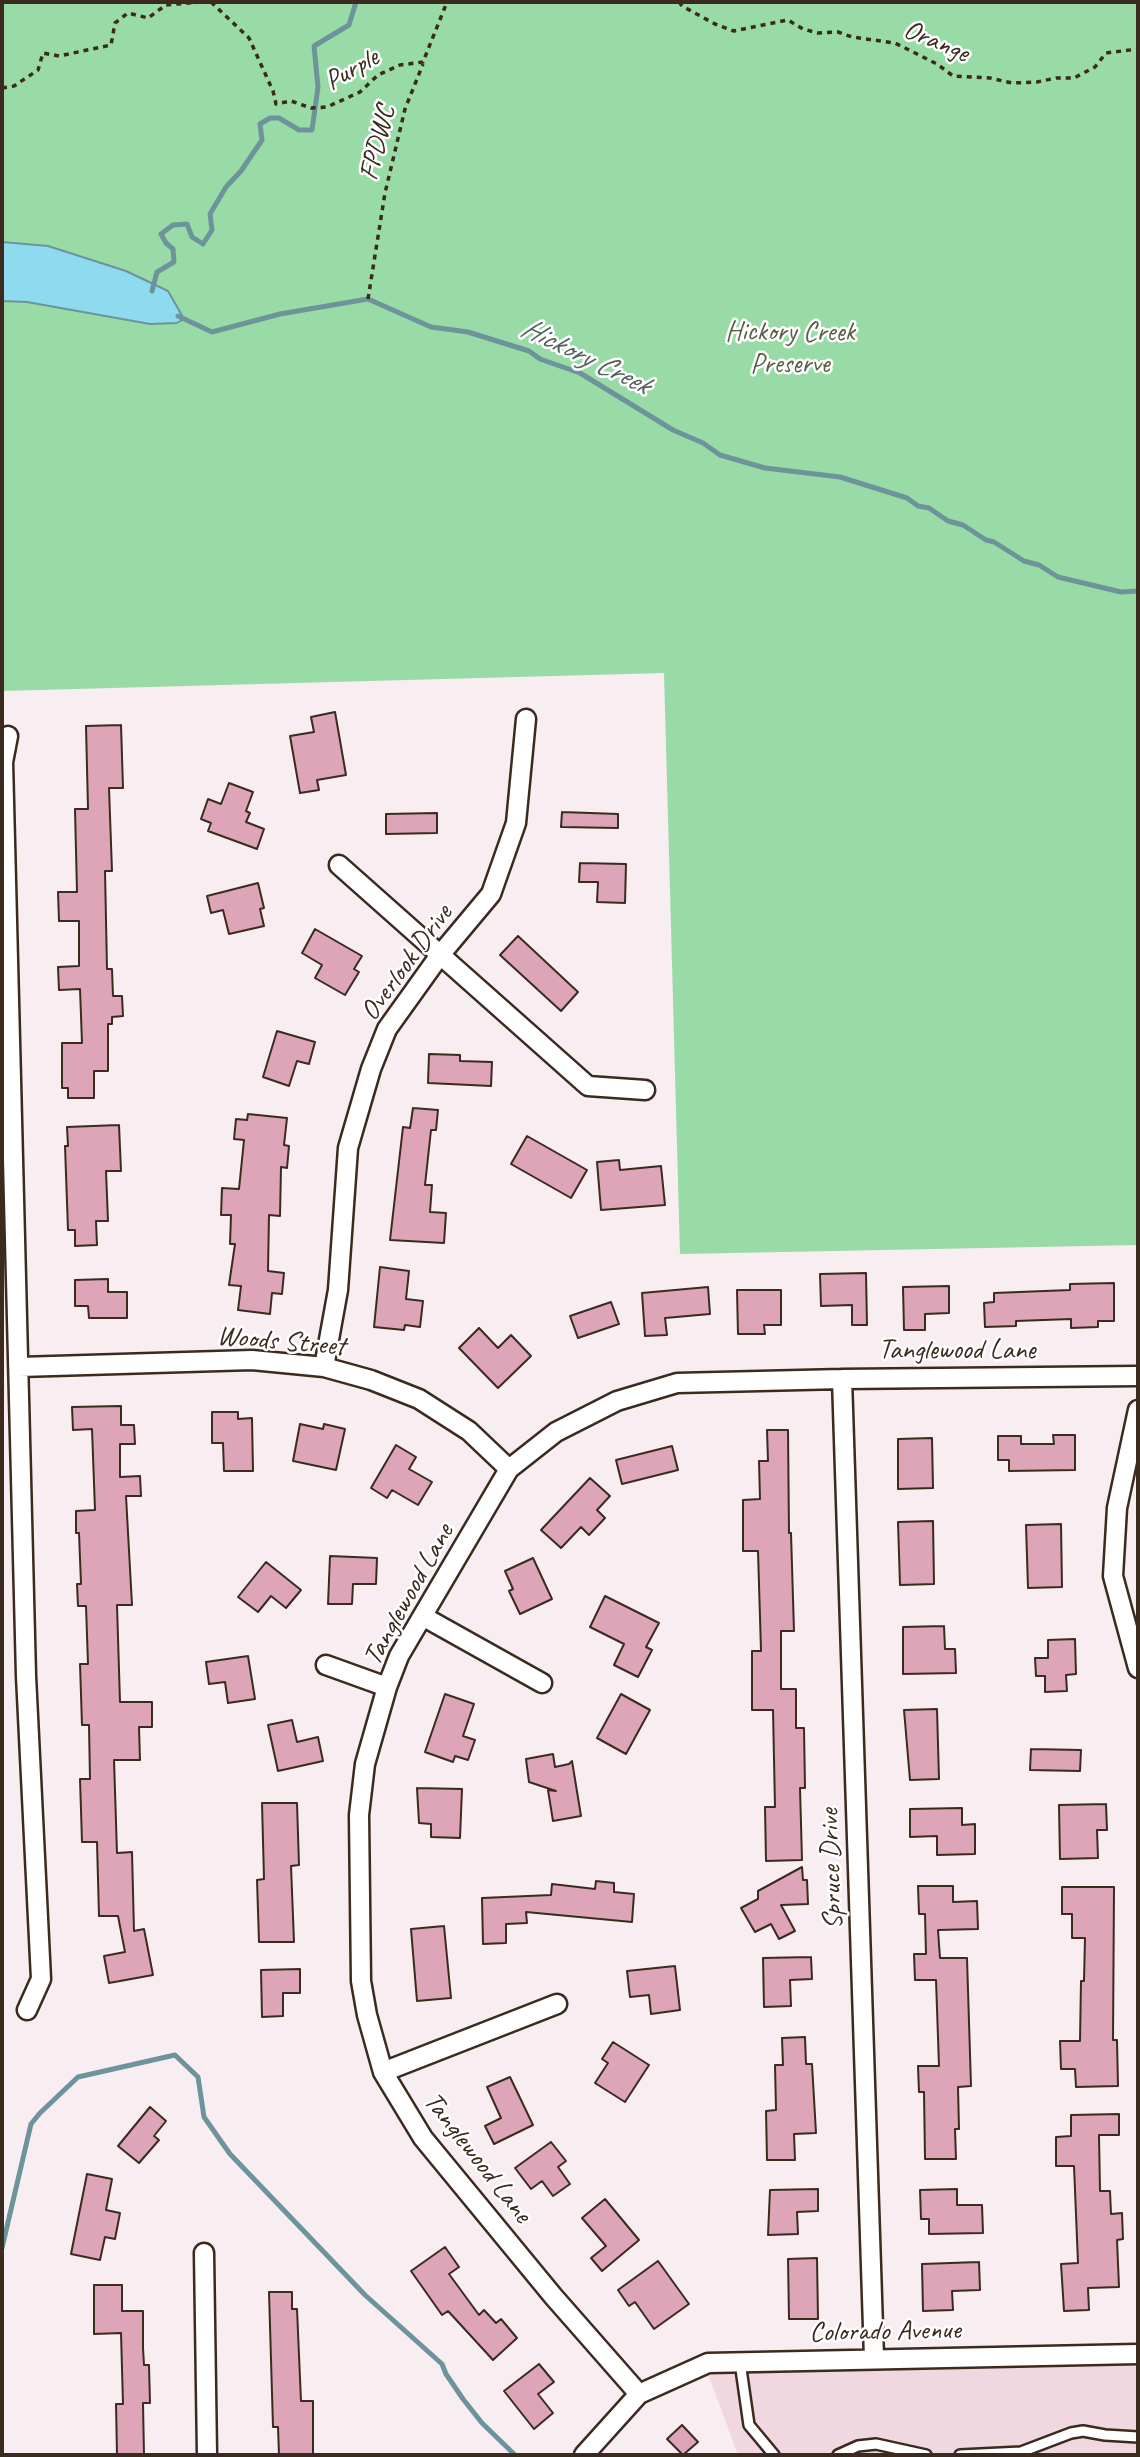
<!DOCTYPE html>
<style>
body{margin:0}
#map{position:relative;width:1140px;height:2457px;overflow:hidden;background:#f8edf1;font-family:Caveat,sans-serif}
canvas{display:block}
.frame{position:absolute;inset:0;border:4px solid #3b2a1e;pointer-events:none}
</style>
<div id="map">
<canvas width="1140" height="2457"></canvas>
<div class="frame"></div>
</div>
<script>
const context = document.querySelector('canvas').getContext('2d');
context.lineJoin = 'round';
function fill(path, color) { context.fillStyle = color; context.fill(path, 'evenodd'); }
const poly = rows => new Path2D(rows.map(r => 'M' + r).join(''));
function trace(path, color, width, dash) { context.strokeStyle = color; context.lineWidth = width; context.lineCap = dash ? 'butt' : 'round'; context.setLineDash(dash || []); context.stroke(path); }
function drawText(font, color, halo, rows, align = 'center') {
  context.font = font + ' Caveat,sans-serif'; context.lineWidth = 5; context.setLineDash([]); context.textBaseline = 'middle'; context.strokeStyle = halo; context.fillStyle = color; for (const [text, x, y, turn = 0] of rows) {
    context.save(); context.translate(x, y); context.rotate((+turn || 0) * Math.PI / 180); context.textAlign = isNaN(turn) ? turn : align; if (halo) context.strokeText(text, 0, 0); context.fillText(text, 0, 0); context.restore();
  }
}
fill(poly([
 [1138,2360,1138,2455,738,2455,707,2371]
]), '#f0d7e0');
fill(poly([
 [2,2,1138,2,1138,1245,680,1254,664,673,2,691]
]), '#98dba6');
const water = poly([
 [2,242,48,246,126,271,168,291,184,319,177,323,150,324,27,302,2,301,2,242]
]);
fill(water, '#8edaee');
trace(water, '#6d949b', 2);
trace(poly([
 [152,291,157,272,174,262,173,249,166,243,161,234,173,225,187,224,192,237,203,244,212,230,210,214,226,187,241,171,262,140,260,124,270,118,279,118,299,130,312,130,318,87,314,46,349,25,356,2],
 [178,316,212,332,280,314,368,299,431,327,468,332,529,351,540,359,580,373,673,430,703,443,720,455,765,468,840,477,907,498,918,506,929,508,948,521,963,525,986,540,994,542,1024,561,1039,565,1058,577,1121,592,1138,591],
 [2,2248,31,2124,40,2113,78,2077,175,2055,198,2077,204,2117,230,2154,365,2295,442,2364,446,2374,463,2399,482,2423,515,2455]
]), '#6d949b', 5);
const building = poly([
 [335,712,346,775,317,780,319,790,300,793,290,736,314,732,311,717,335,712],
 [121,725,123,788,109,788,112,871,105,871,107,969,112,969,113,996,122,996,123,1016,112,1017,112,1024,108,1024,108,1071,94,1071,94,1098,68,1098,68,1088,62,1088,62,1043,82,1043,80,989,59,990,58,967,79,966,79,921,59,921,58,892,77,892,75,809,88,809,86,726,121,725],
 [229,783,253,792,246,811,250,813,246,822,264,829,257,849,208,831,211,823,201,819,208,799,221,804,229,783],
 [562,812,618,814,618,828,561,827,562,812],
 [437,813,437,833,386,834,386,814,437,813],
 [580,863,626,864,625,903,597,902,598,882,579,882,580,863],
 [258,883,264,908,260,909,264,926,229,934,223,910,211,913,207,896,258,883],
 [315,929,362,956,354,969,359,972,345,995,315,978,322,965,302,953,315,929],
 [518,936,578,992,561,1011,500,955,518,936],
 [277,1031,315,1042,309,1064,297,1061,289,1086,263,1077,277,1031],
 [429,1054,460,1055,460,1061,492,1062,491,1086,428,1083,429,1054],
 [413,1108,438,1110,436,1130,431,1130,425,1185,432,1185,430,1212,446,1213,444,1243,390,1240,403,1127,410,1128,413,1108],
 [248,1114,287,1118,284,1145,289,1146,287,1168,281,1167,280,1216,269,1215,268,1271,284,1273,282,1294,272,1293,270,1314,238,1310,241,1286,229,1285,235,1244,230,1244,231,1215,221,1215,222,1188,239,1189,244,1140,234,1139,236,1119,247,1120,248,1114],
 [119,1125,121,1171,106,1171,108,1221,96,1221,97,1245,75,1246,75,1230,68,1230,65,1146,68,1146,67,1127,119,1125],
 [527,1136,587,1170,571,1198,511,1164,527,1136],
 [619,1160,620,1170,661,1166,665,1205,601,1210,597,1162,619,1160],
 [380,1267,409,1271,406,1299,423,1301,420,1327,405,1325,404,1330,374,1327,380,1267],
 [866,1273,867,1325,852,1325,852,1305,821,1306,820,1274,866,1273],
 [108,1279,108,1292,127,1292,127,1318,89,1318,88,1306,75,1306,75,1280,108,1279],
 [1114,1283,1114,1321,1098,1321,1098,1327,1071,1328,1071,1319,1016,1321,1016,1326,985,1327,984,1303,994,1302,994,1293,1070,1290,1070,1284,1114,1283],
 [949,1286,949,1313,925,1314,925,1330,904,1330,903,1287,949,1286],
 [708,1287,710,1314,665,1318,667,1335,645,1336,642,1293,708,1287],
 [737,1290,781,1290,781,1325,764,1325,765,1334,738,1334,737,1290],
 [611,1302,619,1324,578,1338,570,1316,611,1302],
 [479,1328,498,1348,511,1335,531,1356,498,1388,459,1348,479,1328],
 [121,1406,121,1425,134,1425,135,1444,120,1444,120,1477,140,1476,141,1496,126,1496,132,1605,117,1605,120,1702,152,1702,152,1727,139,1727,140,1760,114,1760,117,1853,132,1852,134,1931,144,1929,153,1975,109,1983,104,1956,125,1952,118,1916,99,1916,97,1842,82,1842,80,1779,90,1779,89,1725,82,1725,80,1664,88,1664,86,1606,78,1606,77,1584,81,1584,79,1533,76,1533,76,1511,95,1510,92,1429,73,1430,72,1407,121,1406],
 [212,1412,238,1412,238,1419,252,1418,253,1471,224,1471,223,1443,212,1443,212,1412],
 [300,1424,323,1429,324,1424,345,1429,336,1470,293,1461,300,1424],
 [767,1430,788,1430,789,1533,791,1533,794,1631,781,1631,781,1689,796,1689,796,1728,804,1728,805,1788,800,1788,802,1860,766,1861,765,1807,775,1807,773,1710,752,1710,752,1651,761,1651,758,1551,743,1551,743,1500,760,1499,759,1461,768,1461,767,1430],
 [1053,1435,1075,1435,1075,1470,1009,1471,1009,1460,998,1460,998,1436,1021,1436,1021,1444,1054,1444,1053,1435],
 [932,1438,933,1488,898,1489,898,1439,932,1438],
 [396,1445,416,1457,409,1469,432,1482,418,1505,392,1490,387,1498,371,1488,396,1445],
 [672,1446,678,1470,622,1484,616,1460,672,1446],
 [590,1478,610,1496,597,1510,605,1518,589,1535,581,1527,561,1548,541,1530,590,1478],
 [933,1521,934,1584,900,1585,898,1522,933,1521],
 [1061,1524,1062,1587,1028,1588,1026,1525,1061,1524],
 [330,1556,377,1558,376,1584,353,1584,352,1604,328,1604,330,1556],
 [533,1558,552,1599,520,1614,509,1591,513,1589,505,1571,533,1558],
 [266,1562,301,1590,286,1608,271,1596,258,1612,238,1597,266,1562],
 [605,1596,659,1623,646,1647,652,1650,638,1677,614,1665,624,1644,590,1627,605,1596],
 [944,1626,945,1649,955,1649,956,1673,903,1674,903,1627,944,1626],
 [1075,1639,1076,1674,1066,1675,1067,1691,1045,1692,1045,1676,1036,1676,1035,1658,1048,1658,1048,1640,1075,1639],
 [248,1656,255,1699,228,1703,225,1682,209,1684,206,1662,248,1656],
 [445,1694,474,1704,463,1736,475,1740,468,1760,455,1756,453,1762,425,1752,445,1694],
 [621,1694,650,1710,626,1754,597,1738,621,1694],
 [937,1709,939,1779,910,1780,904,1710,937,1709],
 [292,1720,297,1742,318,1737,323,1761,278,1771,268,1725,292,1720],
 [1031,1749,1081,1750,1080,1771,1030,1770,1031,1749],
 [553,1754,555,1767,569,1764,572,1761,581,1816,553,1821,548,1790,556,1791,529,1782,526,1759,553,1754],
 [417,1788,462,1789,460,1838,431,1837,431,1824,419,1823,417,1788],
 [262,1803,297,1803,299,1865,291,1866,294,1942,259,1942,257,1880,264,1879,262,1803],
 [1106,1804,1107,1830,1097,1830,1098,1858,1060,1859,1059,1805,1106,1804],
 [962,1808,962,1825,975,1824,975,1854,937,1855,937,1836,910,1837,910,1809,962,1808],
 [802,1867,803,1880,807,1880,808,1904,781,1905,795,1931,779,1939,771,1924,755,1932,741,1908,758,1899,758,1891,802,1867],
 [596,1881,614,1883,614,1892,634,1894,632,1922,526,1912,527,1923,506,1924,506,1943,483,1944,482,1898,551,1895,552,1884,595,1889,596,1881],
 [918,1886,953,1886,953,1902,977,1901,978,1929,938,1930,940,1958,967,1958,971,2086,958,2087,959,2129,955,2129,956,2159,925,2159,924,2092,919,2092,918,2066,939,2066,936,1980,915,1980,914,1954,926,1954,925,1914,919,1914,918,1886],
 [1062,1887,1114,1887,1113,2040,1117,2040,1118,2086,1076,2087,1075,2069,1061,2069,1060,2041,1080,2041,1081,1981,1084,1981,1085,1938,1072,1938,1072,1914,1062,1914,1062,1887],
 [444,1926,451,1998,417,2001,411,1929,444,1926],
 [811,1957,812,1979,790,1980,791,2006,764,2007,763,1958,811,1957],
 [675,1966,680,2010,651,2014,649,1995,630,1997,627,1971,675,1966],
 [300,1969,300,1993,283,1993,283,2016,262,2017,261,1970,300,1969],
 [805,2037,806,2064,812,2064,816,2133,794,2134,795,2160,767,2160,766,2111,776,2110,775,2065,783,2065,782,2038,805,2037],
 [613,2042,649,2065,625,2102,595,2083,608,2063,602,2059,613,2042],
 [510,2077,533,2125,494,2144,485,2126,501,2118,487,2087,510,2077],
 [150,2107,166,2121,154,2136,159,2140,139,2163,118,2146,150,2107],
 [1119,2114,1119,2135,1099,2135,1100,2191,1110,2191,1111,2214,1122,2213,1123,2239,1117,2240,1119,2287,1088,2288,1089,2310,1064,2311,1061,2264,1078,2263,1074,2166,1056,2166,1056,2137,1071,2136,1071,2115,1119,2114],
 [551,2142,566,2161,558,2167,570,2184,553,2196,542,2181,531,2189,515,2168,551,2142],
 [87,2174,112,2179,106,2210,120,2213,115,2239,105,2237,100,2260,71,2254,87,2174],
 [818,2189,818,2211,797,2212,798,2234,768,2235,770,2190,818,2189],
 [957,2189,957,2205,982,2205,983,2233,929,2234,929,2219,921,2219,920,2190,957,2189],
 [605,2199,639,2240,602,2271,591,2258,606,2246,582,2218,605,2199],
 [445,2247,459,2267,449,2274,479,2315,484,2310,496,2323,501,2319,517,2338,493,2360,448,2311,442,2315,411,2271,445,2247],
 [817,2258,818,2319,789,2319,788,2259,817,2258],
 [658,2261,689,2304,654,2329,635,2302,629,2306,618,2290,658,2261],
 [979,2262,980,2290,952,2291,953,2310,923,2311,922,2264,979,2262],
 [94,2285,122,2285,122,2311,143,2311,143,2348,144,2365,149,2365,150,2403,143,2403,144,2455,117,2455,116,2404,123,2404,121,2333,94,2334,94,2285],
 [269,2292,292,2292,292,2309,297,2309,301,2401,313,2401,313,2455,279,2455,278,2427,273,2427,269,2292],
 [539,2364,554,2382,538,2394,553,2413,534,2429,504,2391,539,2364],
 [682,2425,698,2442,683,2455,667,2439,682,2425]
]);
fill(building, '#dda5b7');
trace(building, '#3b2a1e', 2);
const service = poly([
 [740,2362,749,2425,774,2455],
 [838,2455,858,2446,876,2444,926,2455],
 [960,2455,1021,2452,1071,2433,1083,2431,1105,2435,1138,2437]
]);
const minor = poly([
 [8,736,3,762,26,1676,41,1979,27,2010],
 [339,865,588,1086,645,1090],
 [20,1367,252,1360,324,1367,371,1380,419,1399,469,1431,509,1469],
 [324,1367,338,1290,348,1148,371,1069,387,1029,440,955,491,894,516,823,526,719],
 [842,1379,874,2358],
 [1138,1410,1117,1508,1113,1576,1138,1668],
 [424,1617,542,1683],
 [326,1665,387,1687],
 [383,2072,557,2004],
 [204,2253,207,2455],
 [639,2394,553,2296,423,2138,383,2072,367,2015,361,1981,359,1815,365,1764,387,1687,399,1656,509,1469,556,1432,617,1401,677,1383,842,1379,1138,1376],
 [584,2455,639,2394,708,2363,1138,2354]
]);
trace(service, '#3b2a1e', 14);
trace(minor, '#3b2a1e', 23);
trace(poly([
 [211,2,249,38,273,91,276,104,291,101,311,108,327,107,360,92,378,75,400,65,423,62,447,2],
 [679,2,682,6,715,24,734,31,788,20,803,29,818,33,838,32,852,37,895,43,937,64,953,76,990,78,1012,83,1037,82,1056,78,1074,78,1095,67,1106,53,1138,49],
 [2,88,14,86,38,70,43,53,59,56,111,45,115,23,128,13,148,18,166,5,201,2],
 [368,299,385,193,405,109,423,64]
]), '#3b2a1e', 3.5, [5, 5]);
trace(service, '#fff', 9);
trace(minor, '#fff', 18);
drawText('28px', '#3b2a1e', '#fff', [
 ["Orange",936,42,23],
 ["Purple",352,70,-30],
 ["FPDWC",378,143,-76],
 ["Overlook Drive",407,963,-54],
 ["Woods Street",281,1342,5],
 ["Tanglewood Lane",957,1351],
 ["Tanglewood Lane",409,1595,-61],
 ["Spruce Drive",832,1869,-92],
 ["Tanglewood Lane",477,2158,52],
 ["Colorado Avenue",885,2332,-1]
]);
drawText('28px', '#575f47', '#fff', [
 ["Hickory Creek",790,333],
 ["Preserve",790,365]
]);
drawText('italic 30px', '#545f5c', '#fff', [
 ["Hickory Creek",585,357,26]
]);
</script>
